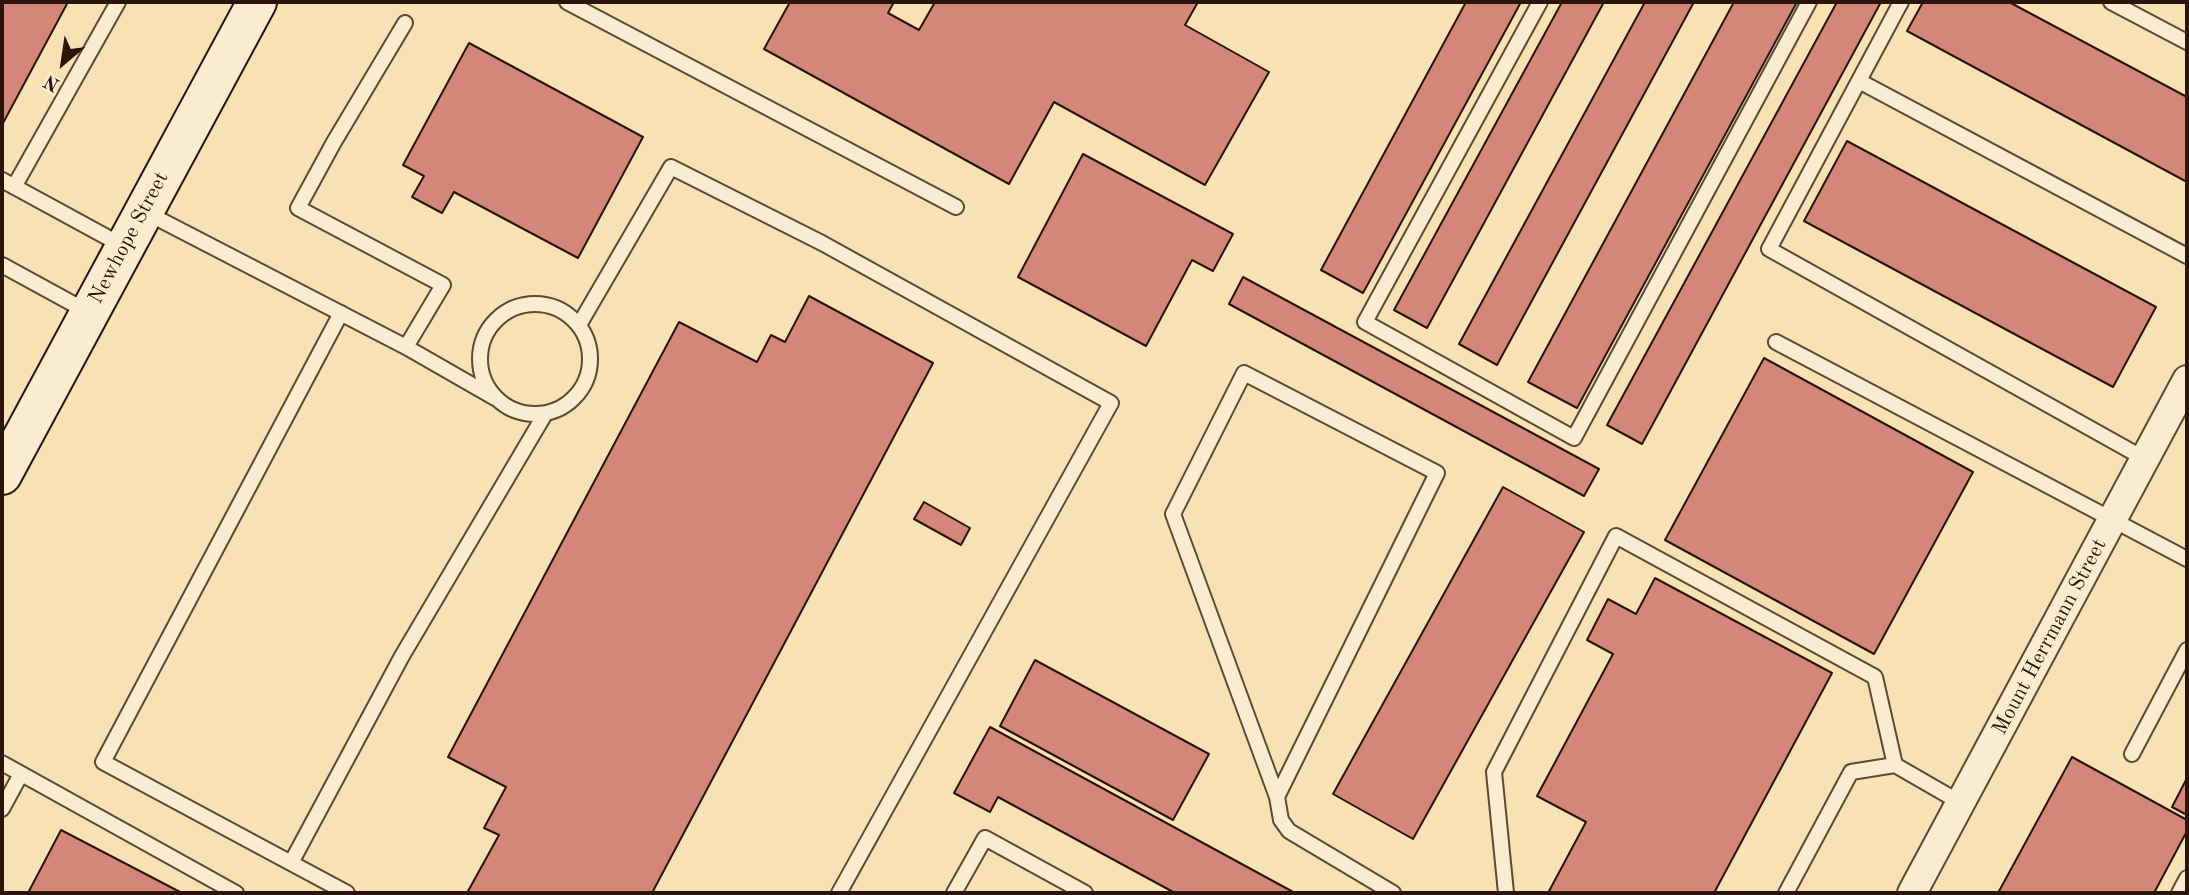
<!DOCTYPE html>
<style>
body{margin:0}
#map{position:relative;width:2189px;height:895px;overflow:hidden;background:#f8e2b3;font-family:"Old Standard TT",serif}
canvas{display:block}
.frame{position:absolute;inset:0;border:4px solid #2b140c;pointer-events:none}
.north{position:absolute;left:28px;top:28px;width:70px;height:70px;-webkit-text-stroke:5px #faecce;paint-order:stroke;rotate:209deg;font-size:19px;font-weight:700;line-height:28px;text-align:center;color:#2b140c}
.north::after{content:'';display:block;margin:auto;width:24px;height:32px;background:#2b140c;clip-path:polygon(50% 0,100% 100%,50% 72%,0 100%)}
</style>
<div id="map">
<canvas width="2189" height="895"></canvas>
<div class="frame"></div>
<div class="north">N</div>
</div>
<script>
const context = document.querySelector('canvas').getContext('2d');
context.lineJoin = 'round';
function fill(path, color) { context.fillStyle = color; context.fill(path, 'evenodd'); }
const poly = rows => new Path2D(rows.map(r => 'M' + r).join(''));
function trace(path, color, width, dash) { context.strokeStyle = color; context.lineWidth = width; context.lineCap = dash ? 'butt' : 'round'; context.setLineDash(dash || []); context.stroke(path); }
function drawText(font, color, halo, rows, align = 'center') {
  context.font = font + ' "Old Standard TT",serif'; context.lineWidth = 6; context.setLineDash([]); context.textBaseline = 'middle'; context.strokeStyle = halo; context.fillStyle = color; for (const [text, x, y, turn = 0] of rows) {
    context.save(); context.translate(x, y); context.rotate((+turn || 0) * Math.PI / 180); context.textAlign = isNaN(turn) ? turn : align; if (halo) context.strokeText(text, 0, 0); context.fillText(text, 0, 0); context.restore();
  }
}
const building = poly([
 [2,2,68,2,2,125,2,2],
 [790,2,894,2,888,13,919,30,935,2,1198,2,1185,25,1269,72,1205,185,1054,102,1009,184,764,49,790,2],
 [1466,2,1521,2,1363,293,1321,270,1466,2],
 [1562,2,1604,2,1427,328,1394,310,1562,2],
 [1645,2,1694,2,1497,365,1459,344,1645,2],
 [1734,2,1797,2,1577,408,1528,382,1734,2],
 [1837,2,1881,2,1642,444,1607,425,1837,2],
 [1923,2,2009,2,2187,97,2187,182,1907,31,1923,2],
 [469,43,643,137,578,258,454,192,442,213,412,197,424,176,403,165,469,43],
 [1847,141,2156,307,2113,387,1804,221,1847,141],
 [1083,154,1233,234,1213,271,1192,260,1146,346,1018,277,1083,154],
 [1243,277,1599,469,1584,496,1229,304,1243,277],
 [809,296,933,363,652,893,467,893,499,835,484,828,506,787,448,757,679,322,757,362,771,335,785,342,809,296],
 [1764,358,1973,472,1874,654,1665,540,1764,358],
 [1503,487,1584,532,1413,839,1333,794,1503,487],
 [924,502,970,528,961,545,914,519,924,502],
 [1655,578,1832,673,1714,893,1548,893,1586,822,1537,796,1613,654,1587,640,1608,599,1636,614,1655,578],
 [1035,660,1209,754,1173,820,1000,726,1035,660],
 [990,727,1295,893,1175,893,998,797,990,812,954,793,990,727],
 [2072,757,2187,820,2187,831,2154,893,1998,893,2072,757],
 [2187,778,2187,815,2172,807,2187,778],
 [61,830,182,893,28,893,61,830]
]);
fill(building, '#d48678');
trace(building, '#2b140c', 2);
const lane = poly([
 [567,2,956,207],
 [1540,2,1365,322,1574,438,1809,2],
 [1901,2,1769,249,2145,459],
 [2111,2,2187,42],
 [405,23,334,142,298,208,443,285,406,347],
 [1859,81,2187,256],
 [2,180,125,247],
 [14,187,118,2],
 [147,213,406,347,495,398],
 [2,265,88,312],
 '480 359a55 55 0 1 1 110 0a55 55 0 1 1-110 0Z',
 [341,313,103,762,291,863,402,656,545,414],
 [579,325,671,167,822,243,1111,403,839,893],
 [1776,342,2187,559],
 [2132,754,2187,650],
 [2,763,236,893],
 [1277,797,1437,473,1244,373,1173,514,1277,797,1281,820,1289,831,1393,893],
 [2,809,21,774],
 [291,863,347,893],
 [954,893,985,838,1085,893],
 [1506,893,1494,772,1616,536,1875,677,1895,765,1961,803],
 [1786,893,1851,772,1895,765],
 [2179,893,2187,878]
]);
const street = poly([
 [1912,893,2187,380]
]);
const secondary = poly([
 [2,475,257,2]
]);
trace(lane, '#5e4836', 18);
trace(street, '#5e4836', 32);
trace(secondary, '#2b140c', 42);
trace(lane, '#faecce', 14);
trace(street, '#faecce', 28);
trace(secondary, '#faecce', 38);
drawText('21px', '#2b140c', '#faecce', [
 ["Newhope Street",129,238,-62],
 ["Mount Herrmann Street",2050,637,-62]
]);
</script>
